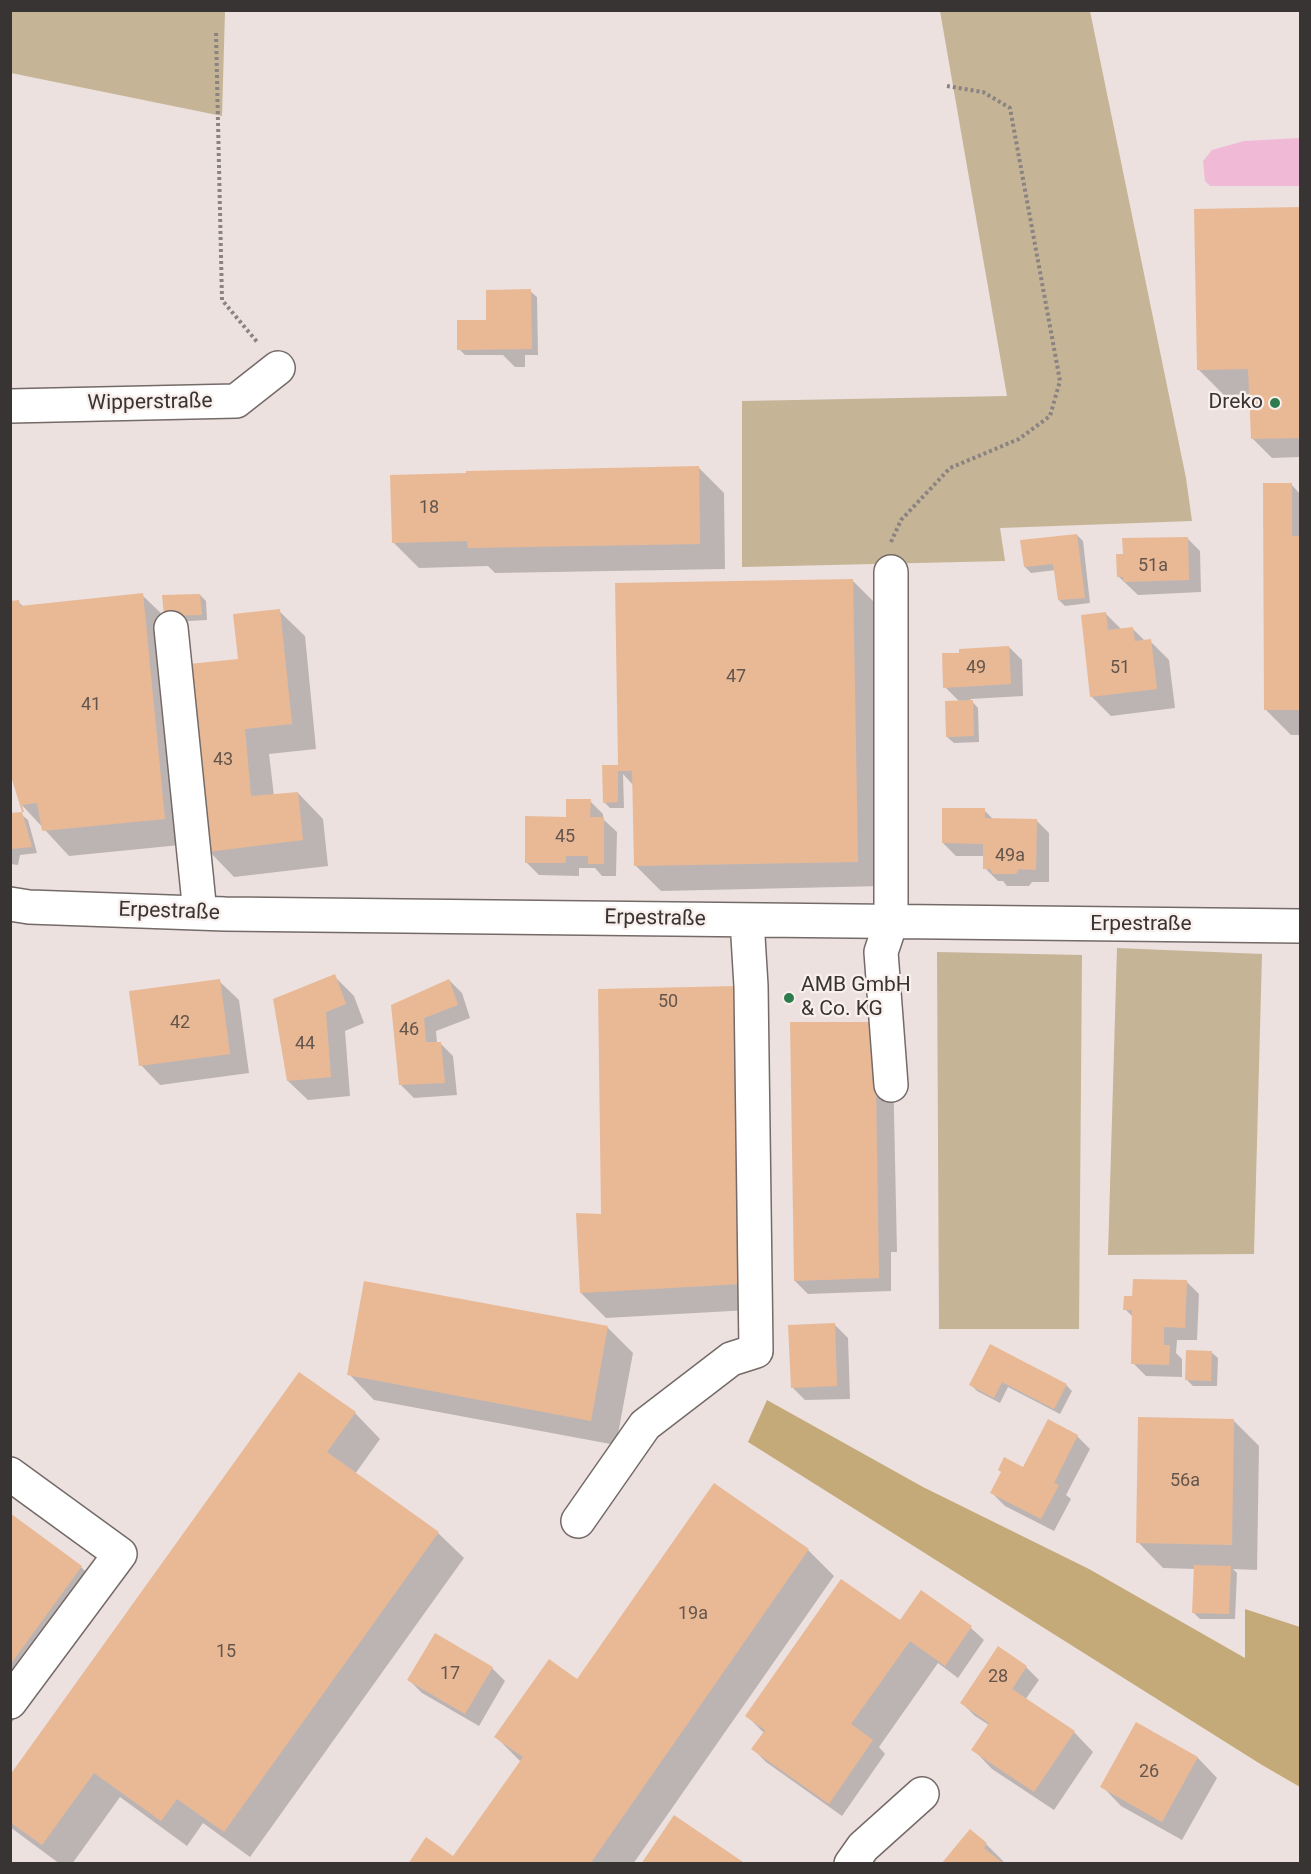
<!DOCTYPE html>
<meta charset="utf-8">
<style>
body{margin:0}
#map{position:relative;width:1311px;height:1874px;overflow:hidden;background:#ece1df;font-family:Roboto,sans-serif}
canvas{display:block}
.frame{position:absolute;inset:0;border:12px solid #383433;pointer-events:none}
</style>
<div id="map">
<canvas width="1311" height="1874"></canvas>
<div class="frame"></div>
</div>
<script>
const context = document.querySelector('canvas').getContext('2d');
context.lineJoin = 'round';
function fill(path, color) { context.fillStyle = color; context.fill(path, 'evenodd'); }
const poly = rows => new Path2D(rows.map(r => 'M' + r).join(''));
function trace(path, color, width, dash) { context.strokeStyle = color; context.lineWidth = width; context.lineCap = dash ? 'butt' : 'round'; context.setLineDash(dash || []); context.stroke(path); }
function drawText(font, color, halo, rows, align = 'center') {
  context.font = font + ' Roboto,sans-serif'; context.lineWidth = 4.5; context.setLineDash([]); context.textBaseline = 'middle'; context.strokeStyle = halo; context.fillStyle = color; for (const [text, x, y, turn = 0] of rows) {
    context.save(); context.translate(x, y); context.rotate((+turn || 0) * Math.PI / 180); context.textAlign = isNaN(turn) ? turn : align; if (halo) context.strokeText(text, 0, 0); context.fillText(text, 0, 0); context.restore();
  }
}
fill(poly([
 [11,10,225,11,222,116,11,73],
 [940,11,1090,11,1186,478,1192,521,1000,528,1005,561,742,567,742,401,1007,396],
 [1117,948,1262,954,1254,1254,1108,1255],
 [937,952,1082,955,1079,1329,939,1329]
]), '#c5b496');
fill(poly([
 [767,1400,923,1487,1089,1569,1245,1658,1245,1609,1300,1627,1300,1787,1262,1765,748,1442]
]), '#c5aa79');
fill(poly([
 [1300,138,1300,186,1210,186,1205,181,1203,161,1212,150,1244,141]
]), '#f0bad7');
fill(poly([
 [1300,208,1300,457,1272,458,1252,438,1251,394,1224,395,1198,369,1196,210],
 [530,291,537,297,538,355,525,355,525,367,515,367,503,355,465,355,459,349],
 [699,468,724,493,725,569,495,573,488,566,419,568,393,542],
 [1291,484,1300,494,1300,735,1291,735,1265,709],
 [1077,535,1083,541,1090,603,1065,606,1059,600,1056,570,1031,573,1025,567],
 [1187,538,1200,551,1201,592,1138,595,1119,577],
 [852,580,878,606,883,886,661,891,635,865,633,785,623,774,624,808,610,808,604,802,604,766,619,769],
 [142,595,166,618,200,595,206,601,207,620,172,622,190,844,69,856,21,804,18,602,24,607],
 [279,611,305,636,316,749,269,754,274,796,298,793,323,819,328,866,234,877,209,851,240,661],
 [1106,614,1122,630,1133,629,1146,642,1150,641,1169,660,1175,708,1111,716,1091,696],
 [1009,647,1022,660,1023,696,970,699,978,708,979,742,954,743,947,737,960,702,945,687,961,654],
 [590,801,603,814,603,819,617,832,616,876,602,876,595,868,579,868,579,876,539,875,526,862,568,818],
 [984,810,994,820,1036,820,1049,833,1049,882,1032,882,1029,886,1007,886,1003,881,998,881,985,868,985,856,956,856,943,843],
 [21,814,28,820,37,853,20,855,18,865,10,864,10,824],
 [334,976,354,996,364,1023,345,1031,350,1096,308,1100,288,1081],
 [449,980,462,993,470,1018,436,1031,437,1043,440,1043,453,1056,457,1095,414,1098,401,1085,393,1006],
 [219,981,239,1000,249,1073,160,1085,141,1065],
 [737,987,767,1309,606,1318,581,1293,603,1216],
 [791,1023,893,1066,897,1252,891,1252,891,1291,808,1294,795,1281],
 [1186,1281,1199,1294,1197,1340,1177,1340,1176,1353,1182,1359,1182,1377,1146,1376,1133,1363,1134,1318,1125,1309,1134,1297],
 [835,1325,848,1338,850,1399,805,1400,792,1387],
 [608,1328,633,1353,616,1445,374,1400,349,1374],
 [991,1346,1066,1385,1072,1391,1060,1414,1008,1387,1000,1403,977,1391,971,1385],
 [1211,1352,1218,1358,1217,1386,1193,1386,1187,1380],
 [299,1374,355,1413,380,1439,355,1474,438,1533,464,1558,250,1857,203,1823,187,1846,120,1797,72,1864,60,1864,10,1827,10,1778],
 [1233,1420,1259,1446,1257,1570,1233,1569,1237,1573,1235,1619,1200,1619,1194,1613,1195,1569,1163,1568,1138,1542],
 [1077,1436,1090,1449,1066,1495,1071,1499,1054,1531,1005,1506,992,1493],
 [715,1485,808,1550,834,1576,633,1864,410,1864,454,1858,521,1762,496,1737,578,1681],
 [10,1515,81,1567,107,1592,10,1725],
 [921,1592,971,1628,984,1640,958,1678,938,1663,879,1747,885,1754,842,1816,766,1762,753,1749,764,1733,747,1716,900,1622],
 [1026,1667,1039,1680,1025,1700,1074,1732,1093,1752,1054,1810,992,1769,973,1749,989,1725,975,1716,962,1703],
 [492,1668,505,1681,479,1726,422,1693,409,1680],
 [1137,1724,1198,1758,1217,1778,1182,1840,1121,1806,1102,1786],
 [970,1831,986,1844,1006,1864,945,1864]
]), '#0003');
fill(poly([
 [1300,207,1300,438,1251,439,1248,369,1197,370,1194,209],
 [531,289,532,349,457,350,457,320,486,320,486,290],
 [699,466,700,544,468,548,467,541,392,543,390,475,466,473,466,471],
 [1263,483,1292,483,1292,536,1300,536,1300,710,1264,710],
 [1077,534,1085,598,1058,600,1053,564,1024,567,1020,540],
 [1188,537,1189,580,1123,582,1123,577,1117,577,1116,554,1123,554,1122,538],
 [853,579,858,862,634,866,632,771,618,771,618,802,603,803,602,765,618,765,615,583],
 [143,593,165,819,42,831,37,803,22,805,24,812,22,812,32,847,10,849,10,813,22,812,10,773,10,601,19,600,20,606],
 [200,594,202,615,164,616,162,595],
 [280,609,292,724,245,729,251,796,298,792,303,840,207,852,189,664,238,659,233,614],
 [1106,612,1108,630,1133,627,1135,641,1151,639,1157,689,1090,697,1081,615],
 [1009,646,1011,684,943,688,942,653,959,653,959,649],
 [973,700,974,736,946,737,945,701],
 [566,799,591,799,590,817,604,817,604,864,588,864,588,856,566,856,566,863,525,863,525,816,566,817],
 [942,808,985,808,985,818,1037,819,1036,870,1019,869,1016,874,993,874,990,869,983,869,983,844,942,843],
 [335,974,346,1004,326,1012,331,1077,287,1081,273,999],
 [220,979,230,1054,139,1066,129,991],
 [449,979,458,1005,424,1018,426,1042,441,1042,445,1083,399,1085,391,1005],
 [738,986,742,1284,580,1293,576,1213,601,1214,598,989],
 [790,1022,875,1022,879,1278,794,1281],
 [1133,1279,1187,1280,1185,1328,1164,1327,1164,1345,1170,1345,1169,1365,1131,1364,1132,1310,1123,1310,1124,1296,1132,1296],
 [364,1281,608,1326,591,1421,347,1375],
 [835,1323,837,1386,791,1388,788,1325],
 [990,1344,1067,1384,1054,1409,1002,1382,994,1398,969,1385],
 [1186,1350,1212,1351,1211,1381,1185,1380],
 [299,1372,356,1412,327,1452,439,1532,224,1832,177,1799,161,1821,94,1773,42,1845,10,1822,10,1775],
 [1138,1417,1234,1419,1232,1545,1136,1543],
 [1048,1419,1078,1435,1054,1483,1059,1485,1041,1519,990,1493,1001,1472,998,1470,1004,1457,1023,1467],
 [714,1483,809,1549,590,1864,408,1864,426,1837,453,1856,523,1757,494,1737,549,1659,577,1679],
 [10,1513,82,1566,10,1665],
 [1194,1565,1231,1566,1229,1614,1192,1613],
 [841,1579,900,1620,921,1590,972,1626,945,1666,910,1641,851,1724,873,1740,829,1804,751,1749,765,1730,745,1716],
 [435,1633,493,1667,465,1714,407,1680],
 [998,1646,1027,1666,1012,1689,1075,1731,1034,1792,971,1750,989,1723,960,1703],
 [1136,1722,1198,1757,1162,1822,1100,1787],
 [674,1815,746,1864,641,1864],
 [970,1829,987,1843,984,1848,1004,1864,941,1864]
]), '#e9b996');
const minor = poly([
 [10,406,236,401,278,368],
 [891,572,891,922,881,952,891,1085],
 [171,628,200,913],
 [10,904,29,907,225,914,1300,926],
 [10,1474,120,1554,10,1702],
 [578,1521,645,1425,731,1359,756,1351,751,986,747,920],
 [851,1864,863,1847,922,1794]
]);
trace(minor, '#746a68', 36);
trace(poly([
 [216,33,222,300,258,343],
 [891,542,901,520,950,468,1019,439,1050,416,1060,381,1010,108,983,92,947,86]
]), '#8a8382', 4, [3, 3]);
trace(minor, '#fff', 33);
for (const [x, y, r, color] of [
 [1275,403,6,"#2d7c4d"],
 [789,998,6,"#2d7c4d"]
]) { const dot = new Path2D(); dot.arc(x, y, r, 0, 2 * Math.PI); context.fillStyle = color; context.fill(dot); trace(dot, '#f9efec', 2); }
drawText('18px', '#64554c', null, [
 ["18",429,508],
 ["51a",1153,566],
 ["49",976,668],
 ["51",1120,668],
 ["47",736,677],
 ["41",91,705],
 ["43",223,760],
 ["45",565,837],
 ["49a",1010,856],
 ["50",668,1002],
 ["42",180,1023],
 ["46",409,1030],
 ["44",305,1044],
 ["56a",1185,1481],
 ["19a",693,1614],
 ["15",226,1652],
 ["17",450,1674],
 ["28",998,1677],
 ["26",1149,1772]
]);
drawText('21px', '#383433', '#f9efec', [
 ["Wipperstraße",150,403,-1],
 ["Erpestraße",169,912,2],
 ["Erpestraße",655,919,1],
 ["Erpestraße",1141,925]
]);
drawText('21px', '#383433', '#f9efec', [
 ["Dreko",1263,403],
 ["AMB GmbH",801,986,"left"],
 ["& Co. KG",801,1010,"left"]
], 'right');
</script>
